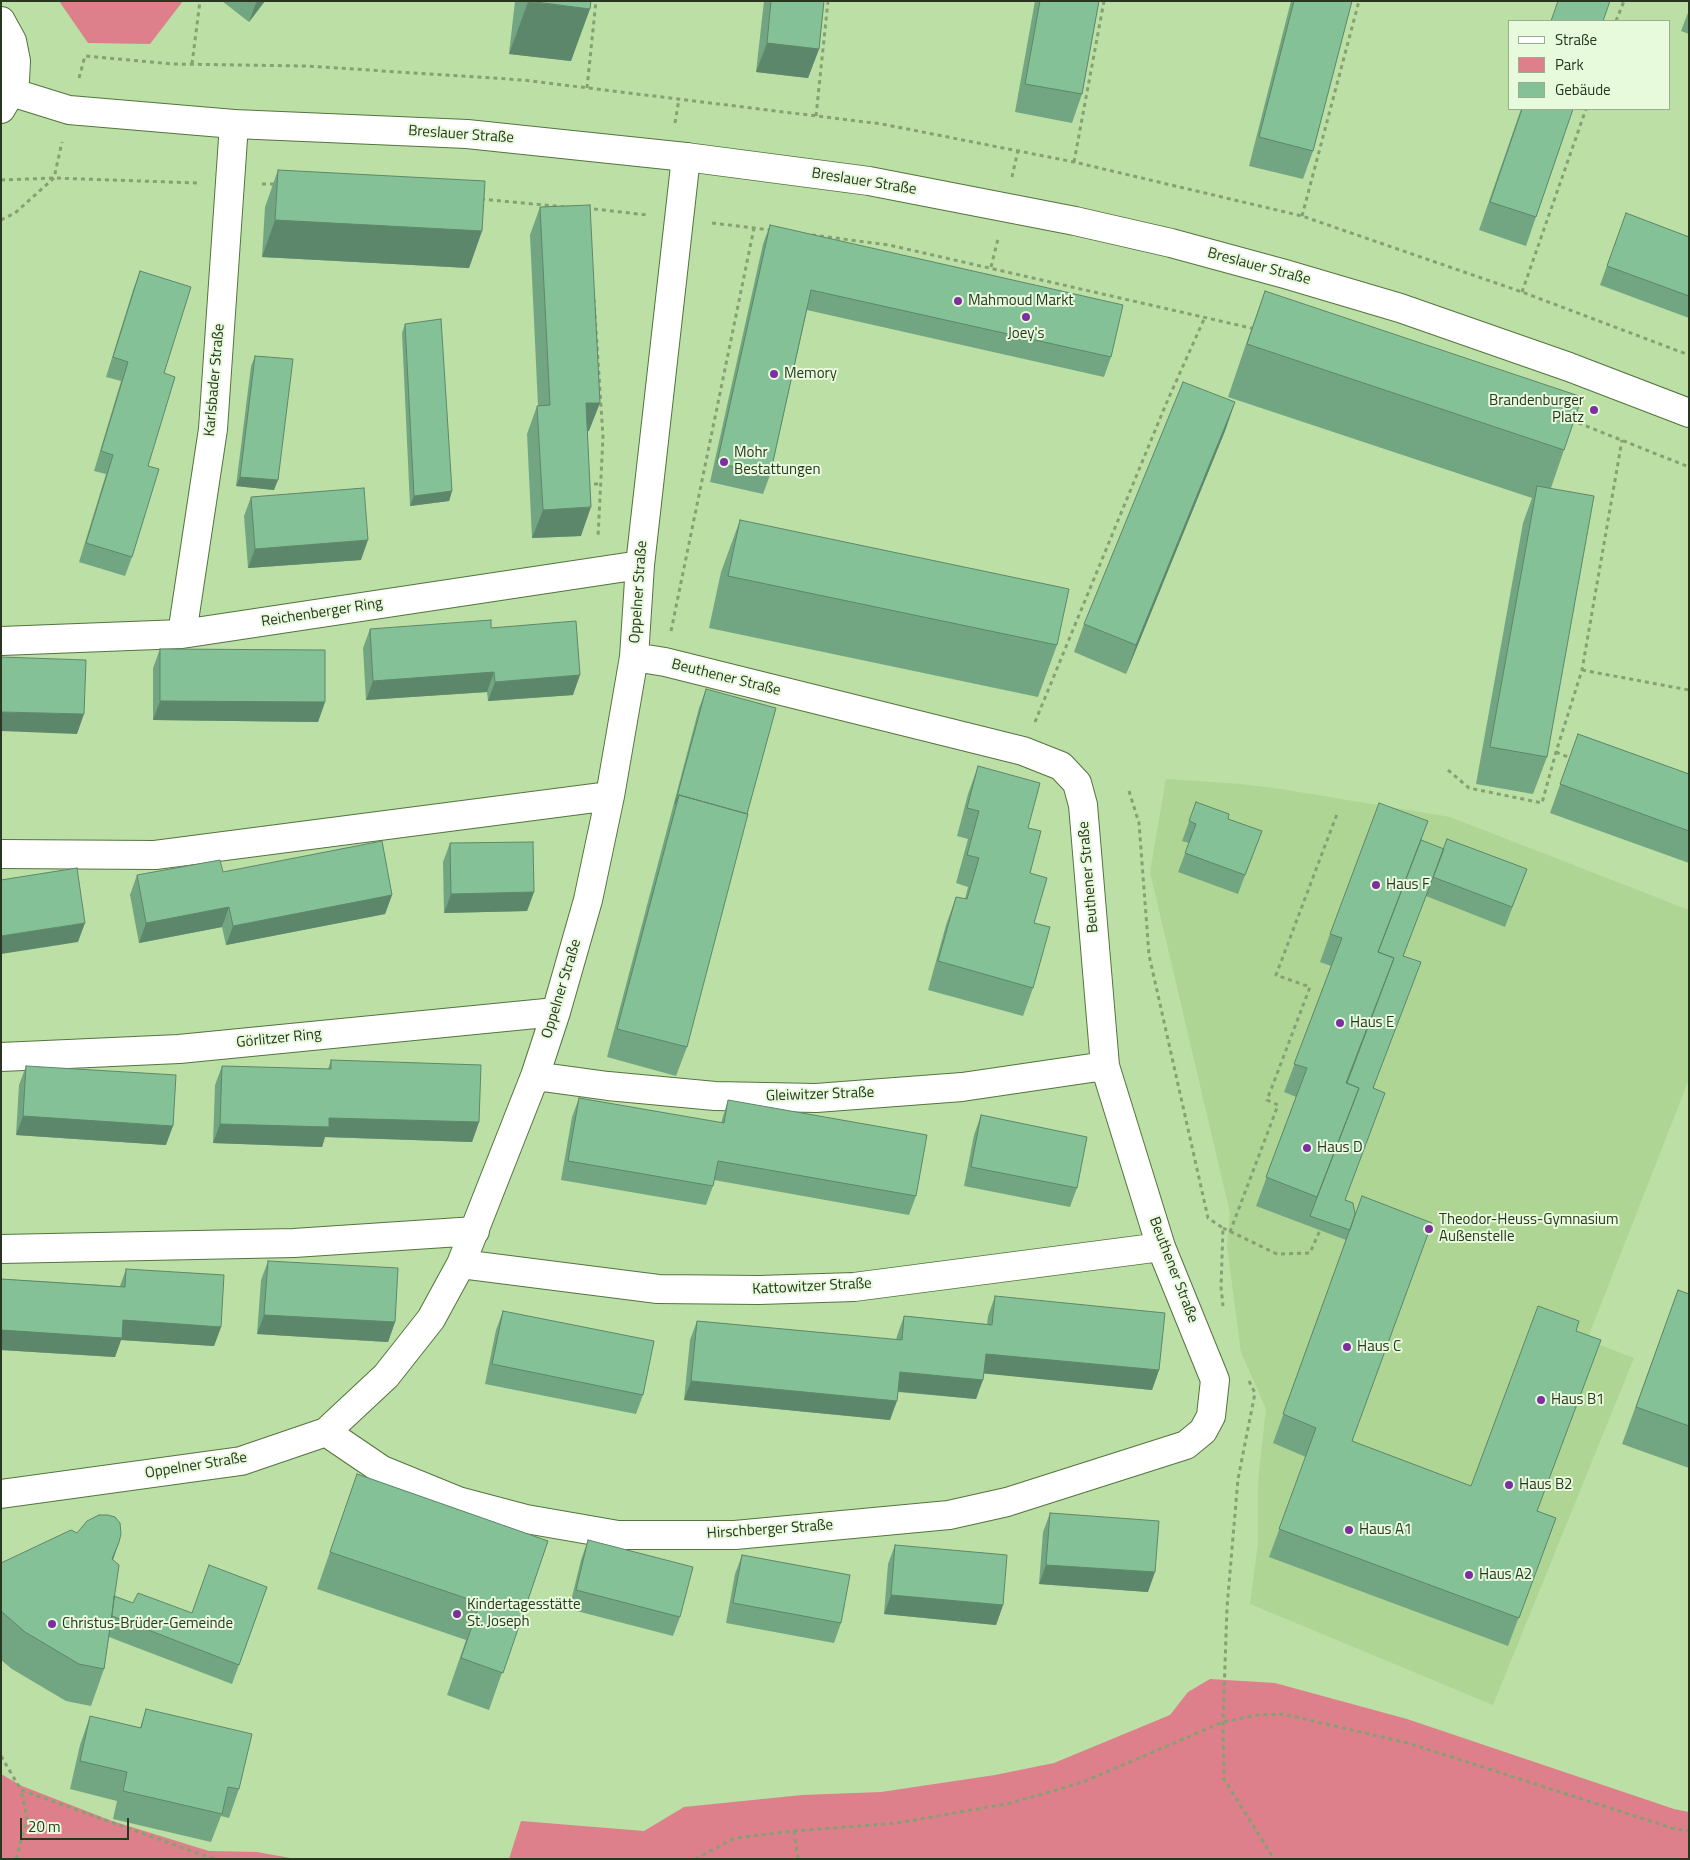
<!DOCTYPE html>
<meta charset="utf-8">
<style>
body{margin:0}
#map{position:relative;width:1690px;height:1860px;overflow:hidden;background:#bbdfa4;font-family:"Titillium Web",sans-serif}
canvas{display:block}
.frame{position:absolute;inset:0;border:2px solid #293720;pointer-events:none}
.legend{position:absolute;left:1508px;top:20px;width:162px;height:90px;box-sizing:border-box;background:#e7fadc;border:1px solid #9bac91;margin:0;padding:6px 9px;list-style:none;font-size:15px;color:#293720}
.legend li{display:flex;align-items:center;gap:10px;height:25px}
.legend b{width:25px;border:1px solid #9bac91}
.scale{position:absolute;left:20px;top:1818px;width:109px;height:22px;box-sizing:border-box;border:2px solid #293720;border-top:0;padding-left:6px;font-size:15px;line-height:18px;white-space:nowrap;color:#293720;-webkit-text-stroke:4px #e7fadc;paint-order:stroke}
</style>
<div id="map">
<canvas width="1690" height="1860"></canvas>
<div class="frame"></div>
<ul class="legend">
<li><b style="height:6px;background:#fff"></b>Straße</li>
<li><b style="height:14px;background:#de808b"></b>Park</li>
<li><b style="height:14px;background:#85c197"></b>Gebäude</li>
</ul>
<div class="scale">20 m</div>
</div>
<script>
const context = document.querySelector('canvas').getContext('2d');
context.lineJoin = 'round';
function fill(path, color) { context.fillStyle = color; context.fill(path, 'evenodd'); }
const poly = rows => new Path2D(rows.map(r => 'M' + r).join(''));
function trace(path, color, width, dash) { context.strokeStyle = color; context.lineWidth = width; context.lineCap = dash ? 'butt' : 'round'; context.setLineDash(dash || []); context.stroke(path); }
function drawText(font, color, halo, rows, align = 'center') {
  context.font = font + ' "Titillium Web",sans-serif'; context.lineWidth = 4; context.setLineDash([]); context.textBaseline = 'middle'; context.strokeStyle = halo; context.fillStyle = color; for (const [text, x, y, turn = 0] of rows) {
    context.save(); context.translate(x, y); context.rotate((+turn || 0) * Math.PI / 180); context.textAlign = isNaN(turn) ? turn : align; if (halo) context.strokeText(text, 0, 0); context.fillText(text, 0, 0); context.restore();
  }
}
fill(poly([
 [1166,779,1241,784,1281,789,1450,817,1689,910,1689,1079,1587,1340,1634,1358,1493,1705,1250,1604,1258,1543,1258,1482,1266,1409,1241,1352,1227,1246,1230,1213,1150,872]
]), '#aed594');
fill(poly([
 [59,1,183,1,150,44,88,43],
 [1210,1679,1275,1683,1407,1719,1674,1809,1689,1812,1689,1859,509,1859,521,1821,644,1831,684,1807,802,1795,881,1792,995,1775,1054,1763,1170,1715,1188,1692],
 [1,1774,22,1786,112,1821,209,1851,257,1852,296,1859,1,1859]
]), '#de808b');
const street = poly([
 [182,634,213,429,234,124],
 [1,641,182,634,640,565],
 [1,854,155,855,610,796],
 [1,1057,179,1049,556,1012],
 [535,1076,608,1086,715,1096,816,1098,962,1087,1105,1066],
 [1,1249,294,1243,475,1231],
 [461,1264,658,1289,759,1290,854,1287,1161,1247],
 [326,1432,382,1470,458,1501,526,1519,618,1535,735,1535,949,1515,1007,1502,1186,1445,1203,1431,1211,1416,1215,1380,1161,1247,1105,1066,1083,805,1077,783,1061,766,1023,751,665,662,634,657],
 [1,1494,241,1461,326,1432,386,1376,431,1319,461,1264,535,1076,556,1012,588,900,610,796,634,657,640,565,686,157]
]);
const secondary = poly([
 [1,21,12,41,16,61,15,80,11,92,1,109],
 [11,92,69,110,234,124,467,134,686,157,869,181,1075,221,1171,243,1285,274,1400,308,1569,367,1689,413]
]);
trace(street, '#54743e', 30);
trace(secondary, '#54743e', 30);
trace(poly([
 [1616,21,1624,1],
 [192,64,200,1],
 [79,78,85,56,173,64,306,66,523,80,882,124,1074,162,1302,216,1522,292,1689,355],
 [587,88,596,1],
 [816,116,828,1],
 [675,123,679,99],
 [1074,162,1104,1],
 [1012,177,1018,150],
 [1,180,54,178,198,183],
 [262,184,275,184],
 [481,199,565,207],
 [586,208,647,215],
 [1302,216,1359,1],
 [1,220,15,213,54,178,62,142],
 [712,223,771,230],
 [812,235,889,245,1255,329],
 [991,267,998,239],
 [1522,292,1586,109],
 [594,299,603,437,598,537],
 [1571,420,1689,467],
 [586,484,601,484],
 [671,631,754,228],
 [1582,670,1689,690],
 [1035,722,1166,404,1205,317],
 [1556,752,1573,759],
 [1448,770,1469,788,1542,803,1556,752,1582,670,1622,440],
 [1129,791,1139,823,1149,955,1208,1218,1223,1228,1221,1287,1223,1306],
 [1223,1228,1277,1254,1310,1253,1320,1230],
 [1230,1232,1278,1105,1267,1100,1310,987,1276,975,1337,814],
 [1249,1381,1255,1393,1238,1479,1227,1607,1223,1722,1224,1779,1274,1859],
 [1,1756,21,1790,214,1859],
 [794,1831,798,1859],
 [16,1859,27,1819,21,1790],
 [695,1859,735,1838,794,1831,897,1823,1011,1803,1083,1782,1223,1722,1257,1715,1283,1714,1408,1743,1672,1828,1689,1831]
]), '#85a173', 3, [4, 4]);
trace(street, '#fff', 28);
trace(secondary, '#fff', 28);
fill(poly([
 [222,1,265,1,249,22],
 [515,1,591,1,571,61,509,54],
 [764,1,824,1,819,49,808,78,756,72],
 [1035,1,1099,1,1082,94,1072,123,1015,112],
 [1291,1,1352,1,1313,151,1303,179,1249,166],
 [1689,10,1689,34,1681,31],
 [1521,109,1573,109,1526,246,1479,230],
 [278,170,482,231,469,268,262,257,265,207],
 [540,207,589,431,588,431,581,536,532,538,527,434,537,406,538,406,530,235],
 [1626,213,1689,237,1689,318,1600,285],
 [770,225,1111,357,1104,377,807,310,770,475,763,494,710,482,763,244],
 [140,271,164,373,132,557,125,576,79,562,106,474,94,471,121,381,106,377,133,290],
 [1265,291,1564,450,1551,488,1547,757,1533,794,1476,784,1523,523,1532,498,1228,397,1246,344],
 [405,324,452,491,449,501,410,506,402,333],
 [255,356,274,490,236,486,251,366],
 [1235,402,1225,431,1126,674,1074,652,1084,624],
 [251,497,361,560,248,568,244,516],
 [740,520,1057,645,1038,697,709,628,721,572],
 [491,628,573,695,488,701,487,692,366,700,363,648,370,629],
 [160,649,325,702,318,722,153,720,153,668],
 [706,689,687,1047,676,1076,607,1057,699,708],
 [1578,734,1689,774,1689,863,1550,813],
 [978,766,1028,828,1030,873,1034,923,1033,988,1023,1016,928,990,946,925,956,897,965,899,968,887,956,883,968,839,957,836,968,794],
 [1196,802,1228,819,1262,831,1238,894,1178,872,1189,843,1182,841],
 [1421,840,1444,849,1527,869,1505,927,1426,896,1403,956,1373,1089,1345,1200,1353,1203,1352,1442,1471,1486,1576,1331,1537,1511,1556,1518,1508,1646,1269,1557,1306,1457,1273,1443,1346,1240,1256,1206,1296,1097,1284,1092,1331,966,1320,962,1330,934],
 [450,843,534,892,527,911,444,913,443,862],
 [223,872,392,895,385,914,226,945,222,927,139,943,130,895,137,875],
 [331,1060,479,1122,472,1142,325,1137,322,1147,213,1143,215,1085,222,1066,328,1069],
 [26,1066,166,1145,16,1135,19,1085],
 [579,1098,721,1123,728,1100,916,1196,909,1215,714,1180,713,1186,706,1205,561,1180,572,1117],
 [981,1115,1077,1188,1070,1207,964,1186,974,1135],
 [268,1261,395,1322,388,1342,257,1334,261,1280],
 [126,1269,221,1327,214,1346,121,1340,115,1357,1,1350,1,1279,120,1286],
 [1678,1290,1689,1294,1689,1468,1622,1444],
 [995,1296,1159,1370,1152,1390,984,1373,976,1399,898,1392,890,1420,684,1400,690,1340,697,1321,896,1340,897,1336,904,1316,987,1324,988,1316],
 [503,1311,643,1395,636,1414,485,1384,496,1330],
 [357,1474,548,1541,489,1710,447,1695,466,1640,317,1589],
 [1050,1513,1148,1592,1039,1584,1043,1532],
 [77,1533,119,1542,113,1560,114,1596,133,1603,192,1613,267,1587,232,1684,109,1637,104,1669,91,1706,66,1701,12,1669,1,1660,1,1563],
 [588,1540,680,1617,673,1636,569,1609,581,1560],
 [895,1545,1003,1605,996,1625,884,1614,888,1564],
 [742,1555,841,1623,834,1643,726,1623,735,1574],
 [146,1709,239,1789,229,1818,221,1816,211,1842,113,1819,117,1801,70,1789,80,1745,90,1716,140,1728]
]), '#72a682');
fill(poly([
 [258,1,265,1,249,22,256,3],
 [528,2,590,9,571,61,509,54],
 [767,43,819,49,808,78,756,72],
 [275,220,482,231,469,268,262,257],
 [1235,402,1225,431,1126,674,1136,645],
 [586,403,600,403,589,431,576,432],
 [240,477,278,480,274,490,236,486],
 [452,491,449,501,410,506,414,496],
 [591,507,581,536,532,538,543,510],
 [368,540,361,560,248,568,255,549],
 [494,672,487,692,366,700,373,681],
 [580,675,573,695,488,701,495,682],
 [160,701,325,702,318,722,153,720],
 [1,712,84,714,77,734,1,731],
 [534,892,527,911,444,913,451,894],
 [392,895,385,914,226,945,233,926],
 [229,907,222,927,139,943,146,923],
 [85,923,78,942,1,954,1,936],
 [23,1116,173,1126,166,1145,16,1135],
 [329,1118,479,1122,472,1142,325,1137,322,1147,213,1143,220,1124],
 [264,1315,395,1322,388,1342,257,1334],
 [123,1320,221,1327,214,1346,121,1340,115,1357,1,1350,1,1330],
 [986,1354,1159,1370,1152,1390,979,1373],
 [900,1372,983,1380,976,1399,893,1391],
 [691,1381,897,1401,890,1420,684,1400],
 [119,1542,106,1579,112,1559],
 [1046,1565,1155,1572,1148,1592,1039,1584],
 [891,1595,1003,1605,996,1625,884,1614]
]), '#5d876a');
const building = poly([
 [528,1,591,1,590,9,528,1],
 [771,1,824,1,819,49,767,43,771,1],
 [1040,1,1099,1,1082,94,1025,84,1040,1],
 [1294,1,1352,1,1313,151,1259,137,1294,1],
 [1558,1,1610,1,1603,21,1551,21,1558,1],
 [1522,109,1573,109,1536,217,1490,202,1522,109],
 [278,170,485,181,482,231,275,220,278,170],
 [590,205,600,403,586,403,591,507,543,510,537,406,550,405,540,207,590,205],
 [1626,213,1689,237,1689,296,1607,266,1626,213],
 [770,225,1123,305,1111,357,811,290,770,475,717,463,770,225],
 [140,271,191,287,164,373,175,377,148,466,159,469,132,557,86,543,113,455,101,451,128,362,113,357,140,271],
 [1265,291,1582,397,1564,450,1247,344,1265,291],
 [441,319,452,491,414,496,405,324,441,319],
 [255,356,293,359,278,480,240,477,255,356],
 [1183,382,1235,402,1136,645,1084,624,1183,382],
 [1537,486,1594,496,1547,757,1490,747,1537,486],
 [364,488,368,540,255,549,251,497,364,488],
 [740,520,1069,589,1057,645,728,576,740,520],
 [491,620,491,628,576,621,580,675,495,682,494,672,373,681,370,629,491,620],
 [160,649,325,650,325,702,160,701,160,649],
 [1,657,86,660,84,714,1,712,1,657],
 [706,689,776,708,747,814,679,795,675,804,706,689],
 [1578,734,1689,774,1689,831,1560,784,1578,734],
 [978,766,1040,783,1028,828,1041,831,1030,873,1047,878,1034,923,1050,927,1033,988,938,961,956,897,967,899,979,858,967,855,979,811,967,808,978,766],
 [679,795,748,814,687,1047,617,1029,679,795],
 [1196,802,1229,814,1228,819,1262,831,1245,875,1185,853,1196,824,1189,821,1196,802],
 [1379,803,1428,821,1378,952,1394,958,1346,1083,1359,1088,1317,1197,1266,1177,1307,1068,1294,1064,1342,938,1330,934,1379,803],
 [1447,839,1527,869,1512,907,1433,877,1447,839],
 [1421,840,1444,849,1403,956,1421,962,1373,1088,1385,1093,1345,1200,1353,1203,1355,1214,1350,1230,1310,1216,1359,1088,1347,1083,1394,958,1378,952,1421,840],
 [382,841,392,895,233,926,229,907,146,923,137,875,220,860,223,872,382,841],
 [533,842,534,892,451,894,450,843,533,842],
 [77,868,85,923,1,936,1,880,77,868],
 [331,1060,481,1065,479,1122,329,1118,329,1127,220,1124,222,1066,331,1069,331,1060],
 [26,1066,176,1075,173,1126,23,1116,26,1066],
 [579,1098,724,1123,728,1100,927,1135,916,1196,718,1161,713,1186,568,1161,579,1098],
 [981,1115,1087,1137,1077,1188,971,1167,981,1115],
 [1362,1196,1432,1223,1352,1441,1471,1486,1538,1306,1579,1321,1576,1331,1601,1340,1537,1511,1556,1518,1519,1618,1279,1529,1316,1428,1283,1414,1362,1196],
 [268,1261,398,1268,395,1322,264,1315,268,1261],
 [126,1269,224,1275,221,1327,123,1320,122,1338,1,1330,1,1279,125,1287,126,1269],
 [1678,1290,1689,1294,1689,1426,1636,1407,1678,1290],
 [995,1296,1165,1313,1159,1370,986,1354,983,1380,900,1372,897,1401,691,1381,697,1321,902,1340,904,1316,992,1325,995,1296],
 [503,1311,654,1341,643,1395,492,1364,503,1311],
 [357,1474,548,1541,503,1673,461,1658,480,1603,330,1552,357,1474],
 [1050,1513,1159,1521,1155,1572,1046,1565,1050,1513],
 [99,1515,108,1515,115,1517,120,1523,121,1534,119,1542,112,1559,119,1565,104,1669,79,1664,25,1632,1,1611,1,1563,71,1530,77,1533,87,1521,99,1515],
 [588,1540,693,1567,680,1617,576,1590,588,1540],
 [895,1545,1007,1555,1003,1605,891,1595,895,1545],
 [742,1555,850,1575,841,1623,733,1603,742,1555],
 [209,1565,267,1587,239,1665,112,1616,114,1596,133,1603,138,1593,192,1613,209,1565],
 [146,1709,252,1734,239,1789,228,1787,222,1814,123,1791,127,1772,80,1761,90,1716,141,1728,146,1709]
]);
fill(building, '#85c197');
trace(building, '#5d876a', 1);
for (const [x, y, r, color] of [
 [958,301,5,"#7d2e9f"],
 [1026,317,5,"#7d2e9f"],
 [774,374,5,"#7d2e9f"],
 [1594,410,5,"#7d2e9f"],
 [724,462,5,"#7d2e9f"],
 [1376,885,5,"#7d2e9f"],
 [1340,1023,5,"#7d2e9f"],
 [1307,1148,5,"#7d2e9f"],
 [1429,1229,5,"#7d2e9f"],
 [1347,1347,5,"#7d2e9f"],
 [1541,1400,5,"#7d2e9f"],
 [1509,1485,5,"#7d2e9f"],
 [1349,1530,5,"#7d2e9f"],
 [1469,1575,5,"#7d2e9f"],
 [457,1614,5,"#7d2e9f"],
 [52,1624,5,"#7d2e9f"]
]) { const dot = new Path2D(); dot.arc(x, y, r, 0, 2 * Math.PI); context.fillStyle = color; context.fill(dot); trace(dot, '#e7fadc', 2); }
drawText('15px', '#293720', '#e7fadc', [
 ["Breslauer Straße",461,135,4],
 ["Breslauer Straße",864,182,9],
 ["Breslauer Straße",1259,267,15],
 ["Karlsbader Straße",215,380,-85],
 ["Oppelner Straße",639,592,-86],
 ["Reichenberger Ring",322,613,-9],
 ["Beuthener Straße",726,678,14],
 ["Beuthener Straße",1089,877,-95],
 ["Oppelner Straße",562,989,-73],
 ["Görlitzer Ring",279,1039,-6],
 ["Gleiwitzer Straße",820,1095,-2],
 ["Beuthener Straße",1173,1270,69],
 ["Kattowitzer Straße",812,1287,-3],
 ["Oppelner Straße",196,1466,-9],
 ["Hirschberger Straße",770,1530,-4]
]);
drawText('15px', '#293720', '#e7fadc', [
 ["Mahmoud Markt",968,301],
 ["Joey's",1026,334,"center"],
 ["Memory",784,374],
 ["Brandenburger",1584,401,"right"],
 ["Platz",1584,418,"right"],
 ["Mohr",734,453],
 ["Bestattungen",734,470],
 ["Haus F",1386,885],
 ["Haus E",1350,1023],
 ["Haus D",1317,1148],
 ["Theodor-Heuss-Gymnasium",1439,1220],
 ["Außenstelle",1439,1237],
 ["Haus C",1357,1347],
 ["Haus B1",1551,1400],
 ["Haus B2",1519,1485],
 ["Haus A1",1359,1530],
 ["Haus A2",1479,1575],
 ["Kindertagesstätte",467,1605],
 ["St. Joseph",467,1622],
 ["Christus-Brüder-Gemeinde",62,1624]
], 'left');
</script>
